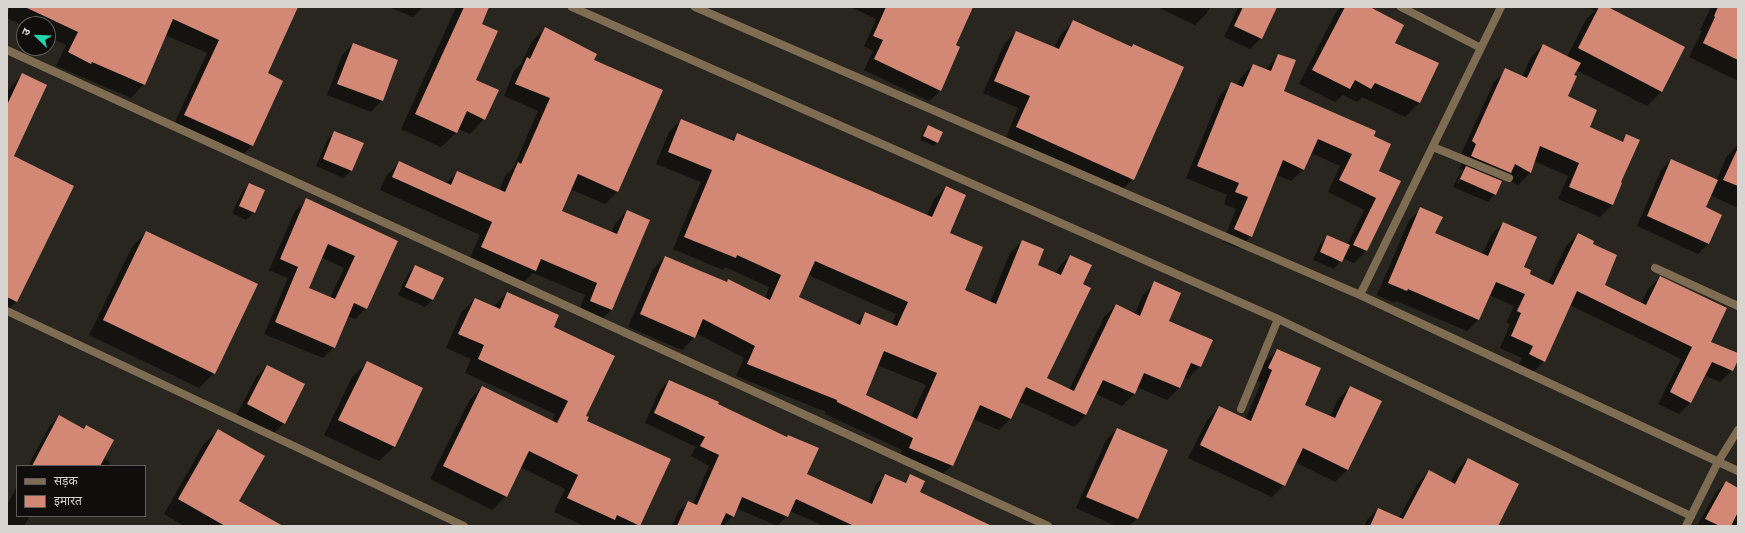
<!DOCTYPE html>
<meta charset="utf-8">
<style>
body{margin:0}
#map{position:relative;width:1745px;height:533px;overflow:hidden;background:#29251f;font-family:Quicksand,"Noto Sans Devanagari",sans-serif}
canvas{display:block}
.frame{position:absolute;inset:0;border:8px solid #d8d5d1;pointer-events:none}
.legend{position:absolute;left:16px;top:465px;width:130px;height:52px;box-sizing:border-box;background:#100e0c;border:1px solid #605e5b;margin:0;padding:5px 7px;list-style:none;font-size:12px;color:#d8d5d1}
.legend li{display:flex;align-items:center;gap:8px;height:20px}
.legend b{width:20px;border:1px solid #605e5b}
.north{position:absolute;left:16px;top:16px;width:40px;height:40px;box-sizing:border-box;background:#100e0c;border:1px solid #605e5b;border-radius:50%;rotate:293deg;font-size:11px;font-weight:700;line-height:16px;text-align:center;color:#d8d5d1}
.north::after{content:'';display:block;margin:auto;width:14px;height:18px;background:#20d5b0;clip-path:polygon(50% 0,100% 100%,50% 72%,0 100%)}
</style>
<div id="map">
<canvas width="1745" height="533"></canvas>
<div class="frame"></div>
<ul class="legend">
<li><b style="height:5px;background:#7f6d53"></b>सड़क</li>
<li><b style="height:11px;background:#d38875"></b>इमारत</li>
</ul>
<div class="north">उ</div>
</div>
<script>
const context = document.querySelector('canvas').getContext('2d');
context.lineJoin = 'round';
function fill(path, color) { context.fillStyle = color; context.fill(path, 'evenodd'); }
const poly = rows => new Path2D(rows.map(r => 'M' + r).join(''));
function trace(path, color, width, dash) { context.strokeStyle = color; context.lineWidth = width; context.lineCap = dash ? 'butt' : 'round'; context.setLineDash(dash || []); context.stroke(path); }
fill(poly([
 [9,7,297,7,266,74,282,81,252,146,238,159,172,128,207,53,165,35,144,84,131,98,56,66,66,45,48,37,48,24,24,24,24,26,7,18],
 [389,7,423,7,413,17],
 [456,7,488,7,480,24,475,80,484,119,470,134,458,129,456,133,441,147,401,129],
 [850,7,972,7,955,46,959,48,940,91,929,101,864,70,873,51,864,46,876,19],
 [1157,7,1210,7,1207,13,1195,25],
 [1238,7,1276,7,1261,38,1250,49,1224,37],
 [1341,7,1368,7,1393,44,1437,64,1419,103,1405,117,1362,97,1357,102,1343,95,1335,102,1299,84,1336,12],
 [1587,7,1607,7,1662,91,1647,106,1576,70,1573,76,1567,97,1588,127,1621,142,1627,136,1619,183,1621,184,1612,205,1600,217,1558,199,1568,176,1534,161,1530,173,1518,185,1505,178,1501,181,1495,194,1488,202,1453,187,1459,175,1464,170,1459,169,1465,156,1461,154,1494,82,1506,70,1522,77,1531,57,1543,45,1567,57,1586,19,1595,11],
 [1461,175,1463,175,1459,184,1457,183],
 [1711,7,1738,7,1738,81,1689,57,1702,31,1700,30],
 [1073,22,1133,179,1121,191,1005,140,1018,108,983,93,1004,44,1016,32,1054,48,1061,34],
 [545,28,593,61,618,191,605,204,570,189,561,211,611,232,615,224,627,211,649,220,611,310,599,322,578,314,585,295,533,273,523,283,469,260,480,235,380,190,387,175,400,162,446,183,458,172,499,191,505,176,513,168,538,111,504,96,514,71,521,64,532,41],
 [353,44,382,100,371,112,327,95,342,55],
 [1279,55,1282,92,1373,137,1378,171,1399,182,1366,251,1354,263,1343,258,1334,269,1313,260,1320,244,1328,236,1347,245,1364,210,1328,192,1340,166,1311,153,1304,169,1291,181,1276,175,1251,236,1239,248,1223,242,1236,209,1224,204,1227,195,1186,178,1220,95,1232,83,1237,85,1241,77,1253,65,1265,70],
 [22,75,13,157,16,302,7,311,7,91],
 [681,120,731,140,738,134,927,216,934,199,946,187,949,234,963,291,990,302,1010,253,1022,241,1037,266,1056,274,1058,268,1070,256,1082,285,1045,379,1069,390,1104,317,1116,305,1134,315,1143,295,1155,283,1168,321,1200,366,1188,379,1184,377,1179,388,1167,400,1137,387,1134,394,1122,406,1096,394,1086,415,1074,427,1018,401,1011,418,999,430,973,419,952,465,940,477,898,461,902,450,825,414,826,412,736,376,744,358,696,333,694,338,682,350,628,327,653,269,665,257,765,298,769,287,725,267,723,270,673,249,701,182,656,164,669,132],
 [808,275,896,314,892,324,865,313,855,324,798,298],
 [877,365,926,385,911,417,864,395],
 [928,126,937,142,934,146,920,140,924,130],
 [335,132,351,171,343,178,316,166,327,140],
 [1738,145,1738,208,1710,195,1704,207,1721,215,1708,244,1698,254,1637,226,1661,170,1671,160,1716,181,1727,156],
 [249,184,254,212,246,220,232,213,242,192],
 [307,199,397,242,366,308,355,319,347,316,334,347,323,358,264,334,288,278,269,270,295,211],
 [321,257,344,268,330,298,307,289],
 [1421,209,1434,234,1482,255,1491,235,1503,223,1523,268,1529,275,1548,283,1566,246,1578,234,1591,245,1603,285,1641,304,1648,289,1660,277,1709,342,1738,355,1732,370,1720,382,1704,375,1691,402,1679,414,1658,404,1681,359,1570,305,1544,361,1532,373,1518,366,1522,358,1500,348,1510,324,1506,323,1514,306,1489,295,1479,319,1467,331,1396,301,1395,303,1377,295,1409,220],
 [146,232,214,373,199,388,89,335,132,247],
 [415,266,433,300,425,307,398,295,408,274],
 [507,293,553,327,586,421,639,525,638,526,584,526,554,512,565,489,520,467,506,496,492,510,430,479,469,401,482,387,552,422,555,414,465,373,471,359,446,348,461,313,475,299,493,307],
 [1277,350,1304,406,1330,417,1338,399,1351,387,1348,469,1335,482,1295,462,1284,485,1272,497,1188,458,1207,420,1219,407,1245,420,1261,383,1257,381,1265,362],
 [367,363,394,447,379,461,324,435,352,377],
 [267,366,284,423,273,434,236,416,256,377],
 [669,381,717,404,806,474,868,503,876,485,886,475,903,483,910,476,919,493,972,526,824,526,790,511,787,516,777,526,736,508,733,516,723,526,720,525,719,526,672,526,678,512,688,502,693,504,709,466,691,456,696,447,645,423,659,391],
 [59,416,83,429,86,426,103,458,110,462,108,466,28,466,49,427],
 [1117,429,1167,451,1137,519,1129,526,1116,526,1076,508,1106,440],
 [218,430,238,501,281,526,184,526,164,514,203,445],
 [1468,459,1497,526,1364,526,1367,520,1378,509,1399,518,1418,483,1429,472,1450,483,1457,470],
 [1726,482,1738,489,1738,526,1697,526,1716,492],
 [17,486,17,516,30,516,24,526,7,526,7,505]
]), '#0007');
fill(poly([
 [25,7,298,7,268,73,283,81,253,146,184,115,219,40,173,19,145,85,92,62,91,64,68,52,78,32],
 [464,7,489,7,482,24,498,31,476,80,499,90,485,120,467,111,457,133,415,114],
 [886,7,973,7,956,45,960,47,941,91,874,59,883,40,873,36],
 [1243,7,1277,7,1262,39,1234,26],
 [1345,7,1370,7,1404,25,1395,43,1439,63,1420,103,1375,83,1371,89,1355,80,1350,89,1312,70],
 [1599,7,1608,7,1685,47,1662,92,1578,48],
 [1718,7,1738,7,1738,60,1703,43,1715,17,1714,16],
 [1073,20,1132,47,1133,44,1184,67,1134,180,1016,127,1030,96,994,81,1016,31,1059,49],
 [545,27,597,54,594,60,663,90,618,192,578,174,562,211,617,234,627,210,650,220,612,310,590,301,597,283,541,259,536,271,481,247,492,222,392,177,399,161,451,185,457,171,505,192,518,162,521,164,550,98,515,84,527,57,530,59],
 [353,43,398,60,383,101,337,84],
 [1543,44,1581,63,1574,75,1577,76,1568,96,1597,110,1590,127,1623,142,1626,134,1640,140,1621,182,1622,183,1613,205,1569,187,1579,163,1540,146,1531,173,1515,164,1511,173,1471,156,1476,144,1472,141,1505,68,1527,78],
 [1278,54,1296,60,1284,91,1376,131,1374,136,1391,144,1379,171,1401,181,1367,251,1353,245,1376,198,1339,180,1352,154,1318,139,1304,170,1283,160,1252,237,1234,229,1248,197,1235,192,1239,183,1197,166,1231,82,1243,87,1253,64,1271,71],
 [22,73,47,85,14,156,74,186,17,302,7,297,7,105],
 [681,119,734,141,737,133,932,217,946,186,966,195,950,233,983,247,965,290,996,304,1022,240,1044,249,1038,265,1061,275,1070,255,1092,265,1083,284,1091,288,1047,378,1074,391,1116,304,1140,316,1154,281,1181,293,1169,321,1213,340,1201,367,1191,363,1180,388,1144,373,1135,394,1103,380,1086,415,1026,387,1011,419,980,405,953,466,909,448,913,438,837,402,837,400,747,364,755,346,703,319,695,338,640,314,665,256,727,282,728,279,770,300,781,275,737,255,736,258,684,237,712,170,668,152],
 [815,261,908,302,897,326,865,312,860,325,799,297],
 [884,351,937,373,917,419,866,395],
 [928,125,943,132,938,143,923,136],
 [334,131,364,143,352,171,323,159],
 [1738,148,1738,186,1723,180],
 [1671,159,1718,180,1706,207,1722,215,1709,244,1647,216],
 [1466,166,1502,181,1496,195,1460,179],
 [249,183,265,190,255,213,239,206],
 [306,198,398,241,367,309,354,303,335,348,275,322,298,267,280,259],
 [328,244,355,256,335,299,309,288],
 [1420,207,1443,217,1435,233,1488,256,1503,222,1537,237,1524,267,1531,270,1530,274,1553,285,1578,233,1594,241,1593,244,1617,255,1605,285,1646,305,1660,276,1727,308,1711,342,1738,353,1738,360,1733,371,1712,362,1691,403,1670,392,1692,347,1577,291,1545,362,1529,354,1533,346,1511,336,1521,313,1517,311,1525,294,1496,282,1479,320,1408,289,1407,291,1388,283],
 [146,231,258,284,215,374,103,320],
 [1327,235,1350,245,1342,262,1320,252],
 [415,265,444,278,433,300,405,287],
 [507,292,559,315,554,327,615,356,586,416,589,417,587,421,671,459,640,526,617,515,615,520,567,498,578,475,529,451,507,497,443,466,482,386,557,423,568,401,478,359,484,345,458,334,475,298,500,309],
 [1277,349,1321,368,1305,405,1335,418,1350,386,1382,401,1348,470,1303,448,1285,486,1200,445,1219,406,1251,421,1272,370,1268,368],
 [367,361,423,388,395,447,338,420],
 [267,365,305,384,285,424,247,404],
 [669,380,719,402,718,404,787,437,788,435,819,448,807,474,872,504,885,474,906,483,910,474,925,481,920,492,992,526,854,526,796,499,788,517,742,497,734,517,726,513,720,526,677,526,688,501,697,505,719,455,700,446,705,437,654,413],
 [59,415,84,429,86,425,114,440,100,466,32,466],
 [1117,428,1168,450,1138,519,1086,497],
 [218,429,265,456,239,501,283,526,225,526,178,499],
 [1468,458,1519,484,1498,526,1370,526,1378,508,1403,519,1429,470,1455,484],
 [1726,481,1738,488,1738,512,1731,526,1720,526,1705,519]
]), '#d38875');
trace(poly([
 [1433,147,1509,178],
 [1655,268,1738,306]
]), '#7f6d53', 8);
trace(poly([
 [572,7,1278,319,1691,516],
 [695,7,1360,295,1738,471],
 [1401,7,1481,48],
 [7,50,1048,526],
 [1360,295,1501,7],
 [7,311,464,526],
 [1241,409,1278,319]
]), '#7f6d53', 8);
trace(poly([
 [1686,526,1718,462,1738,430]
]), '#7f6d53', 8);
</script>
